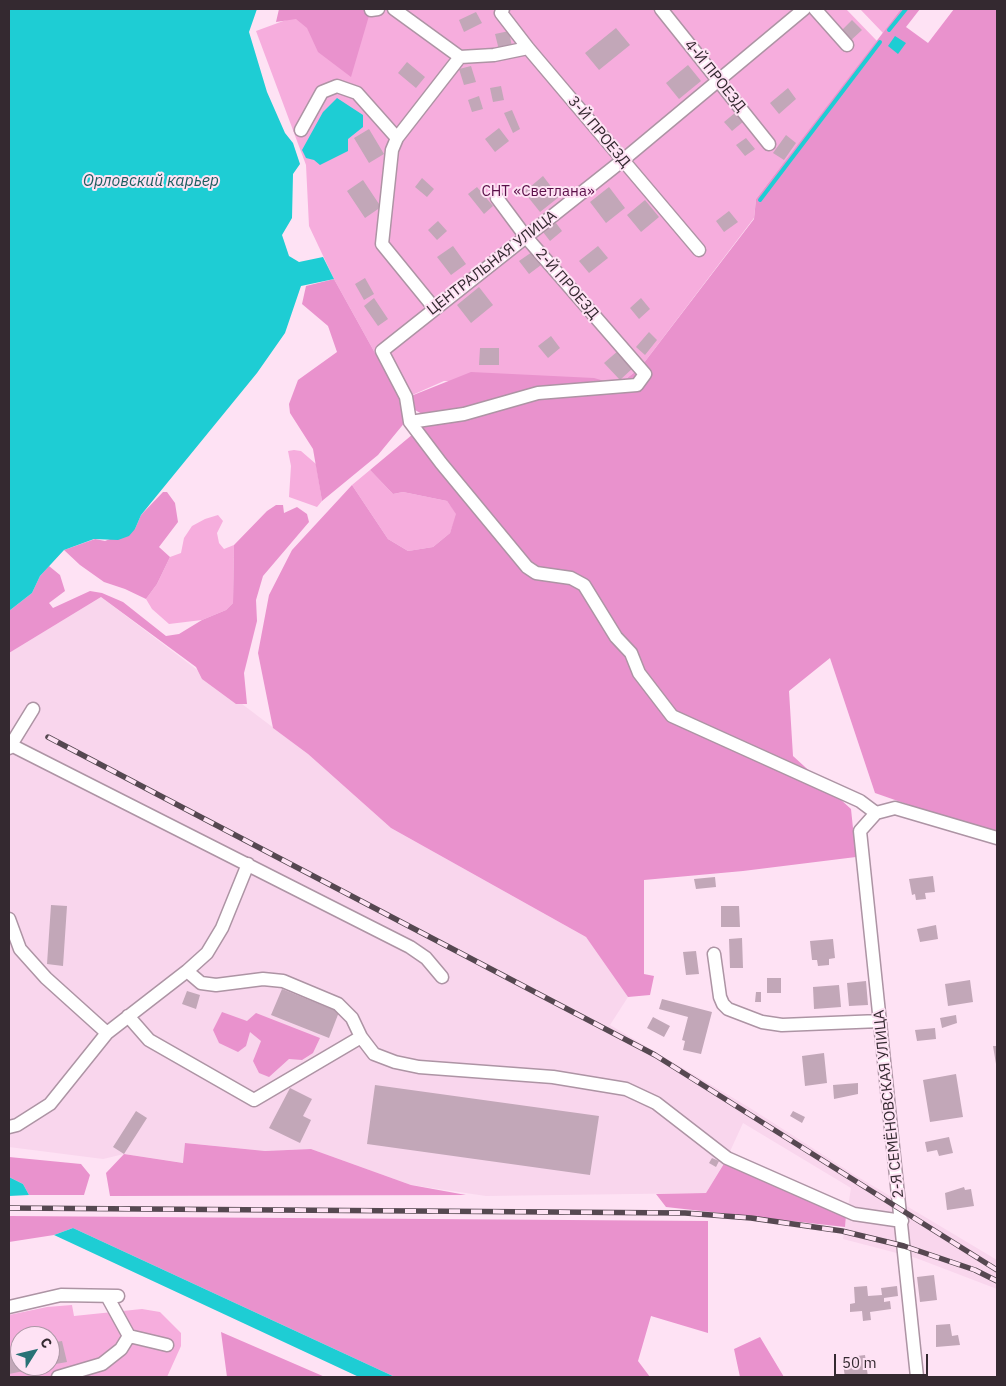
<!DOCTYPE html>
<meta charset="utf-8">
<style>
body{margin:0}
#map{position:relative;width:1006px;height:1386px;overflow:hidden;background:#fee2f4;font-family:"IBM Plex Sans",sans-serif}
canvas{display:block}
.frame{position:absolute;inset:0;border:10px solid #342930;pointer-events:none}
.north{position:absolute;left:10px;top:1326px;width:50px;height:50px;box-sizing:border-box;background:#fee2f4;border:1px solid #ad98a6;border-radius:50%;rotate:54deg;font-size:14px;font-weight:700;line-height:20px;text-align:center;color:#342930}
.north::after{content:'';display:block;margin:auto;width:18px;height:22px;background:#287276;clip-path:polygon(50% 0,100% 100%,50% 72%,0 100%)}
.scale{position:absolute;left:834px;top:1354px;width:94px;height:22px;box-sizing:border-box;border:2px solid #342930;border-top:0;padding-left:6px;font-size:15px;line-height:18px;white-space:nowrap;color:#342930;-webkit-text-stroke:4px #fee2f4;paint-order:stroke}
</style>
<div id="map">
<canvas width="1006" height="1386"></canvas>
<div class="frame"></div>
<div class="north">С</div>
<div class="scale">50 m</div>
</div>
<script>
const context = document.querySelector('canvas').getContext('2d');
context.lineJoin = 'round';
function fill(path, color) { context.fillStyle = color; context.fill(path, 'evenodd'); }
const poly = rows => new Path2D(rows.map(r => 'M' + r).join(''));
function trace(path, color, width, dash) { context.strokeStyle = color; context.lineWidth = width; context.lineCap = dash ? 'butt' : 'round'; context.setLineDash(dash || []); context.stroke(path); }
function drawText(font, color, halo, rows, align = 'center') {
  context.font = font + ' "IBM Plex Sans",sans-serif'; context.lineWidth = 4; context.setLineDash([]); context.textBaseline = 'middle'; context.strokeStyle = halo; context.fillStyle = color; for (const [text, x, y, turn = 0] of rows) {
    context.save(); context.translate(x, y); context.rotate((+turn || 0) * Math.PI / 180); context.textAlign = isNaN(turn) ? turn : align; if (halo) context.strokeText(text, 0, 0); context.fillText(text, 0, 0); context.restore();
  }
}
fill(poly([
 [101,597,308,754,391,828,586,937,628,997,610,1025,750,1108,853,1174,997,1260,997,1289,916,1258,843,1239,851,1188,743,1123,727,1158,706,1193,486,1196,411,1185,311,1149,265,1151,186,1143,184,1163,124,1154,103,1159,9,1147,9,653]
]), '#f9d6ed');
fill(poly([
 [316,9,846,9,877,41,756,199,754,218,640,368,618,385,444,381,401,400,334,279,309,226,306,165,256,31],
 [860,9,901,9,883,33],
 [294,450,301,451,316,464,322,501,317,507,289,497,291,466,288,451],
 [370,470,393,494,403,492,447,501,457,514,450,533,433,547,408,551,388,539,352,485],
 [218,515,223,521,217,533,219,543,224,549,234,545,233,603,226,610,202,620,169,624,152,609,146,599,157,584,170,557,181,553,184,538,192,526,205,519],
 [72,1305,74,1316,142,1309,160,1312,181,1333,181,1346,167,1377,9,1377,9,1315,47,1307],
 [20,1336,50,1336,50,1366,20,1366]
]), '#f6addd');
fill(poly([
 [279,9,371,9,351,77,318,52,307,28,296,19,276,22],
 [901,9,920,9,906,27,928,43,954,9,997,9,997,830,978,829,875,793,830,658,789,691,793,756,851,809,856,857,743,871,644,880,644,974,654,976,650,995,628,997,586,937,391,828,308,754,273,728,258,653,269,595,292,550,352,485,388,539,408,551,433,547,450,533,456,514,447,501,403,492,393,494,370,470,431,419,415,410,378,455,322,501,313,449,290,413,289,404,298,380,337,352,328,326,302,304,306,286,334,279,401,400,471,372,594,378,618,385,640,368,754,219,756,199],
 [163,492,167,492,175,503,178,522,159,547,170,557,157,584,146,599,125,589,104,582,80,565,64,550,95,539,105,541,135,529,141,515],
 [276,505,283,505,284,513,297,507,307,514,309,522,263,576,256,600,257,621,244,673,247,704,236,704,202,679,196,667,101,597,9,653,9,611,32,593,40,576,49,566,60,575,65,591,49,603,53,608,90,591,102,593,123,602,166,636,179,634,202,620,226,610,233,603,234,545,267,511],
 [222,1012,247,1021,256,1013,320,1038,313,1053,302,1060,289,1059,269,1077,259,1073,253,1061,261,1041,250,1032,246,1046,238,1052,219,1043,213,1030],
 [185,1143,265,1151,311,1149,411,1185,466,1195,110,1196,106,1173,124,1154,183,1163],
 [9,1157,81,1164,90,1175,84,1195,29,1195,23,1184,9,1177],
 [725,1162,846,1216,845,1227,666,1207,656,1194,706,1193],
 [9,1216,708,1221,708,1333,651,1316,638,1361,650,1377,395,1377,73,1228,54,1235,9,1242],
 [221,1332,325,1377,227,1377],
 [760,1337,784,1377,740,1377,734,1349]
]), '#e992cd');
fill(poly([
 [9,9,257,9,249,32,267,92,285,133,293,143,300,164,293,174,292,218,282,235,289,256,299,262,323,257,334,279,301,286,285,333,257,373,141,515,135,529,129,536,118,540,94,539,64,550,40,576,32,593,9,611],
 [895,36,906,43,898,54,888,46],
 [337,98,363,115,363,127,348,139,348,151,320,165,314,160,306,158,302,150,323,112],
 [9,1177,23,1184,29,1195,9,1196],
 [73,1228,395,1377,359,1377,54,1235]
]), '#1ecdd4');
trace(poly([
 [889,30,906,9],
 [760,200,880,42]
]), '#1ecdd4', 4);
fill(poly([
 [476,12,482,23,464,32,459,20],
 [852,20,862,30,849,42,840,32],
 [616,28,630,45,599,70,585,53],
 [509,31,512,47,499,50,495,34],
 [407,62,425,77,416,88,398,73],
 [688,65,701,81,679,99,666,83],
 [471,66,476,82,464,85,459,69],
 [501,86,504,100,493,102,490,88],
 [788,88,796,99,779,114,770,103],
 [479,96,483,109,472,112,468,100],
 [512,110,520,129,513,133,504,113],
 [736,112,744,121,732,131,724,122],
 [499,128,509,141,495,152,485,139],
 [369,129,384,154,369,163,354,138],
 [786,135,796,143,784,160,773,153],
 [746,138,755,149,745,156,736,145],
 [543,176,559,197,540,212,524,192],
 [422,178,434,189,427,197,415,187],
 [363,180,381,207,365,218,347,191],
 [477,187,493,206,484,214,468,194],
 [609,187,625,208,606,223,590,202],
 [645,200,659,217,641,232,627,215],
 [729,211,738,222,724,232,716,221],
 [438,221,447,231,437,240,428,230],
 [556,223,562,231,550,241,543,232],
 [453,246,466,264,451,275,437,257],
 [598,246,608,258,589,273,579,261],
 [532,252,541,265,529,274,519,261],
 [365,278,374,294,364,300,355,284],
 [479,287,493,305,471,323,457,305],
 [374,298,388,319,378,326,364,306],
 [641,298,650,309,639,319,630,308],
 [649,332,657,340,645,355,636,347],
 [551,336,560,348,548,358,538,346],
 [480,348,499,348,499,365,479,365],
 [619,350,634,367,620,380,604,363],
 [933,876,935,892,925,893,926,899,916,900,915,894,912,895,909,879],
 [715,877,716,887,696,889,694,879],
 [51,905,67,906,63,966,47,964],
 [721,906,739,906,740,927,721,927],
 [936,925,938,939,920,942,917,929],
 [742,938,743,968,730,968,729,939],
 [833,939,835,958,829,959,829,965,818,966,817,960,812,960,810,941],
 [696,951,699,974,686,975,683,952],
 [767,978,781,978,781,993,767,993],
 [970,980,973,1002,948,1006,945,984],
 [866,981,868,1005,849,1006,847,983],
 [839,985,841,1007,814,1009,813,987],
 [282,989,339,1012,329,1038,271,1015],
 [187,991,200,995,196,1009,182,1004],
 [756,992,761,992,761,1002,755,1002],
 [662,999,712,1012,701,1054,683,1050,685,1041,682,1040,688,1017,659,1009],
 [956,1015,957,1023,942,1028,940,1018],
 [653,1017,670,1026,664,1037,647,1028],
 [935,1028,936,1039,917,1041,915,1030],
 [993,1046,997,1046,997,1064,996,1064],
 [824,1053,827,1083,805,1086,802,1056],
 [956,1074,963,1117,930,1122,923,1080],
 [858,1083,858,1094,834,1099,833,1085],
 [375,1085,599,1116,590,1175,367,1144],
 [290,1088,312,1099,303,1116,311,1120,300,1143,269,1128],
 [136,1111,147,1118,124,1154,113,1147],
 [793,1111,805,1117,802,1123,790,1116],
 [949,1137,953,1153,939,1156,937,1150,927,1152,925,1142],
 [712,1158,719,1161,716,1167,709,1163],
 [964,1187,965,1190,971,1189,974,1206,947,1210,945,1193],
 [934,1275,937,1300,920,1302,917,1277],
 [867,1286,868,1296,882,1295,881,1288,897,1286,898,1296,884,1298,884,1302,890,1301,891,1309,870,1312,871,1320,863,1321,862,1311,850,1312,850,1304,855,1303,854,1287],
 [950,1324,952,1336,958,1335,960,1345,936,1347,936,1325],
 [62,1341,67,1362,50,1365,50,1343],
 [20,1350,20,1366,43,1367,9,1374,9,1352],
 [865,1355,868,1377,845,1377,842,1358]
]), '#c2a7b8');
const minor = poly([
 [394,9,460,57],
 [503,9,501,13,528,48,699,250],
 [661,9,769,144],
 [804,9,623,160,382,351,406,397,410,422,441,463,527,567,536,573,571,578,584,585,616,637,631,653,639,673,672,716,860,801,876,813],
 [815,9,847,45],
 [371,10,378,9],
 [301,130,322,92,337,86,357,93,397,138],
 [435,309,382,244,392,150,397,138,460,57,494,55,528,48],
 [410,422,464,414,538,393,637,385,645,374,526,237,497,198],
 [11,745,410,947,426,958,442,977],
 [9,748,33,709],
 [9,919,20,949,46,978,107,1033],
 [714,954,720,997,723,1004,728,1009,762,1022,782,1025,880,1021],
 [187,971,201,983,216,985,263,979,283,981,338,1004,352,1018,361,1037,374,1054,395,1062,419,1067,553,1077,626,1089,656,1103,727,1158,854,1214,902,1221],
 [128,1016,149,1040,254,1100,361,1037],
 [9,1127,17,1125,50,1104,107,1033,187,971,207,953,222,928,248,864],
 [107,1296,129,1336,167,1345],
 [9,1307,61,1295,118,1296],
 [58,1377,102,1364,121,1349,129,1336],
 [917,1377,860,831,876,813,895,808,997,838]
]);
trace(minor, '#ad94a4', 15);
trace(minor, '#fff', 12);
const rail = poly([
 [48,737,655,1055,997,1270],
 [9,1208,685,1213,751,1218,842,1231,904,1246,975,1270,997,1281]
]);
trace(rail, '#564851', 5.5);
trace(rail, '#fee2f4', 4, [11]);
drawText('15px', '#342930', '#fee2f4', [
 ["4-Й ПРОЕЗД",715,76,51],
 ["3-Й ПРОЕЗД",599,132,50],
 ["ЦЕНТРАЛЬНАЯ УЛИЦА",492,263,-38],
 ["2-Й ПРОЕЗД",567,284,49],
 ["2-Я СЕМЁНОВСКАЯ УЛИЦА",889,1104,-96]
]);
drawText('15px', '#5b0f49', '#fee2f4', [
 ["СНТ «Светлана»",538,192]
]);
drawText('italic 16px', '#1d5d5f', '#fee2f4', [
 ["Орловский карьер",151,181]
]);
</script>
